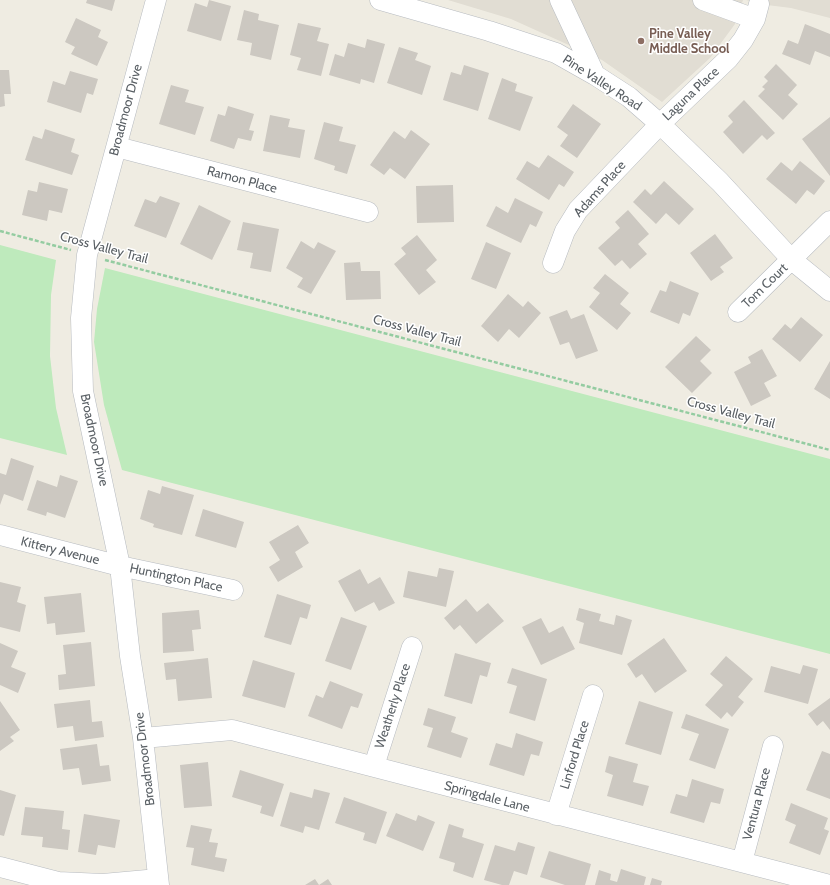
<!DOCTYPE html>
<style>
body{margin:0}
canvas{display:block;background:#efece2}
</style>
<canvas width="830" height="885"></canvas>
<script>
const context = document.querySelector('canvas').getContext('2d');
context.lineJoin = 'round';
function fill(path, color) { context.fillStyle = color; context.fill(path, 'evenodd'); }
const poly = rows => new Path2D(rows.map(r => 'M' + r).join(''));
function trace(path, color, width, dash) { context.strokeStyle = color; context.lineWidth = width; context.lineCap = dash ? 'butt' : 'round'; context.setLineDash(dash || []); context.stroke(path); }
function drawText(font, color, halo, rows, align = 'center') {
  context.font = font + ' Cabin,sans-serif'; context.lineWidth = 3; context.setLineDash([]); context.textBaseline = 'middle'; context.strokeStyle = halo; context.fillStyle = color; for (const [text, x, y, turn = 0] of rows) {
    context.save(); context.translate(x, y); context.rotate((+turn || 0) * Math.PI / 180); context.textAlign = isNaN(turn) ? turn : align; if (halo) context.strokeText(text, 0, 0); context.fillText(text, 0, 0); context.restore();
  }
}
fill(poly([
 [448,0,743,0,735,24,710,58,662,102,602,60,511,19],
 [746,0,830,0,830,18,791,8,759,4]
]), '#e1ddd3');
fill(poly([
 [0,245,56,260,51,295,50,356,56,408,67,455,0,438],
 [105,268,830,459,830,654,122,470,104,405,94,342,97,309]
]), '#beeabc');
fill(poly([
 [87,0,115,0,112,11,86,3],
 [209,0,231,6,221,41,187,31,195,3,207,7],
 [244,10,259,14,258,20,279,25,271,60,250,55,252,43,237,40],
 [76,18,101,30,98,37,108,42,97,66,71,54,75,47,65,42],
 [298,23,321,28,317,41,329,44,321,76,297,70,301,58,290,55],
 [805,24,830,34,830,57,815,51,810,65,782,54,788,40,798,44],
 [367,39,385,44,374,83,361,79,360,84,329,75,335,54,344,57,348,43,365,48],
 [399,47,418,53,415,60,431,66,422,95,387,83],
 [776,64,797,85,788,95,798,104,783,120,758,96,765,89,762,87,768,81,764,77],
 [464,65,489,73,478,111,443,100,451,72,461,75],
 [0,70,9,70,11,94,4,94,5,106,0,107],
 [70,71,98,79,93,95,87,93,81,113,47,102,53,81,65,85],
 [502,78,517,84,515,91,533,97,520,131,488,119],
 [171,85,189,90,185,102,204,107,195,135,159,124],
 [744,100,775,133,767,140,762,135,743,154,723,132,733,122,728,116],
 [573,104,601,124,577,158,560,146,568,135,557,127],
 [228,106,254,114,249,130,254,131,251,141,238,138,234,149,210,141,218,114,225,116],
 [270,115,290,119,288,127,305,130,300,158,263,151],
 [830,117,830,176,802,139],
 [324,122,343,127,339,141,356,145,347,174,334,170,335,166,314,159],
 [45,129,75,139,71,152,79,155,72,175,25,160,33,136,42,139],
 [411,130,430,144,405,179,390,168,384,175,370,165,394,131,405,139],
 [548,155,574,172,564,187,559,184,549,200,516,179,527,161,539,168],
 [800,161,825,181,814,195,807,190,796,204,766,179,781,162,792,171],
 [664,181,694,209,679,225,666,213,656,224,633,202,645,189,651,195],
 [39,182,68,189,62,213,49,210,47,221,22,215,28,190,37,192],
 [453,185,454,222,417,223,416,186],
 [160,196,180,203,166,238,134,226,145,199,156,203],
 [515,198,543,212,536,227,530,224,521,243,486,226,496,206,508,213],
 [199,205,231,221,212,260,180,244],
 [628,210,649,234,638,244,647,254,630,269,622,260,615,266,598,248,620,228,615,222],
 [243,222,279,229,271,272,250,268,253,253,237,250],
 [715,234,733,258,720,267,724,272,711,281,690,253],
 [417,235,437,260,426,270,436,282,419,295,394,264,406,254,401,248],
 [301,241,314,249,318,242,336,251,311,294,297,287,303,278,286,268],
 [486,242,511,253,496,289,471,279],
 [360,262,361,271,380,271,381,299,346,300,344,263],
 [605,274,629,293,620,304,631,313,617,330,589,307,600,293,593,288],
 [670,281,699,293,690,316,683,313,679,324,650,312,660,290,666,292],
 [508,294,523,307,528,301,541,313,519,338,509,329,498,342,481,326],
 [567,310,571,319,584,314,598,351,576,359,569,342,560,345,549,317],
 [801,317,823,335,800,362,772,339,785,324,791,329],
 [696,336,711,350,700,361,712,373,692,393,665,367],
 [762,349,777,376,764,383,771,396,751,406,734,372,751,363,748,357],
 [830,361,830,399,814,389],
 [11,458,34,466,23,501,4,494,0,505,0,473,6,475],
 [60,475,78,481,65,518,47,512,46,516,27,510,37,480,57,487],
 [162,486,194,495,182,535,153,527,154,524,140,519,148,490,160,494],
 [203,509,244,522,236,548,195,536],
 [298,525,309,543,295,552,303,567,278,582,269,567,280,560,269,542],
 [439,568,454,571,446,607,403,597,408,571,437,577],
 [360,569,368,584,380,577,395,603,379,611,374,602,355,612,338,581],
 [0,582,21,587,17,602,26,605,20,632,0,627],
 [81,593,85,632,56,635,55,623,47,624,44,597],
 [277,594,311,605,307,619,300,617,291,645,264,637],
 [466,599,477,612,488,603,504,621,476,644,460,625,454,630,444,618],
 [579,608,601,614,599,621,614,625,616,615,632,620,622,655,579,643,584,623,576,620],
 [199,610,201,629,192,630,194,651,163,653,162,613],
 [341,617,367,626,351,670,325,661],
 [541,618,549,633,563,626,575,649,541,665,522,627],
 [664,638,687,671,655,693,642,674,636,678,627,664],
 [91,642,95,686,59,690,58,675,66,674,63,645],
 [0,643,18,651,11,667,26,673,18,693,0,685],
 [455,653,491,663,487,677,480,675,472,704,444,696],
 [726,656,753,679,738,697,744,702,732,717,727,712,721,719,705,705,723,685,710,674],
 [208,658,212,698,178,701,176,679,166,680,164,663],
 [253,660,295,673,285,708,242,696],
 [803,665,818,669,808,704,764,692,771,666,800,674],
 [512,668,547,679,535,721,509,713,517,686,507,683],
 [330,681,363,694,358,708,351,706,342,729,308,716,316,695,323,698],
 [830,698,830,730,823,721,817,726,808,714],
 [90,700,92,722,102,721,104,737,75,741,73,726,57,728,54,704],
 [0,701,20,730,10,737,14,741,0,751],
 [639,701,673,712,661,755,625,744],
 [428,708,456,717,451,732,468,738,461,758,427,747,433,728,423,725],
 [686,714,729,729,715,769,689,760,699,734,681,728],
 [516,733,543,742,539,756,531,754,524,776,489,765,496,743,512,748],
 [97,744,100,766,109,765,111,781,82,785,79,768,63,770,60,749],
 [822,751,830,754,830,799,806,790],
 [609,756,638,764,633,782,649,786,643,806,607,796,613,775,605,772],
 [208,762,212,806,184,808,180,765],
 [240,770,284,784,273,817,260,813,262,806,232,797],
 [692,779,724,789,720,804,711,802,704,823,670,813,676,794,687,797],
 [314,789,330,793,319,830,305,826,303,833,280,826,290,792,312,798],
 [0,790,16,795,4,836,0,835],
 [344,797,387,812,376,844,363,840,365,833,335,823],
 [791,803,828,818,824,829,829,831,820,855,789,843,796,825,785,820],
 [25,807,64,811,62,829,70,830,68,850,42,847,43,837,21,835],
 [396,813,416,821,418,815,435,822,423,851,386,836],
 [84,814,120,820,115,848,98,845,96,855,78,852],
 [449,824,464,829,462,837,484,844,473,878,453,871,455,863,439,858],
 [191,825,212,829,209,842,218,843,215,857,227,859,224,872,191,865,194,848,186,847],
 [518,842,535,847,527,875,514,871,509,885,502,885,484,880,495,845,515,851],
 [549,851,591,864,585,885,565,885,540,877],
 [621,869,646,877,644,885,595,885,599,870,611,874,610,880,617,882],
 [652,878,662,881,661,885,650,885],
 [315,879,319,885,328,879,332,885,305,885]
]), '#ccc8c1');
const minor = poly([
 [156,0,87,255,81,318,83,391,120,566,130,656,143,738,159,885],
 [380,0,489,31,556,53,595,75,629,97,660,124,720,182,792,260,830,291],
 [560,0,595,75],
 [703,0,755,19],
 [117,147,368,212],
 [553,263,565,231,578,210,660,124,728,59,743,40,755,19,759,4],
 [738,312,830,221],
 [0,535,120,566,233,590],
 [143,738,232,730,830,885],
 [374,766,412,647],
 [556,815,593,695],
 [742,862,773,746],
 [0,867,58,882,103,884,158,879]
]);
trace(minor, '#b7bbc0', 21);
trace(poly([
 [0,231,71,250],
 [105,260,830,450]
]), '#94cca1', 2.5, [4, 2]);
trace(minor, '#fff', 20);
for (const [x, y, r, color] of [
 [641,41,4,"#8d6e63"]
]) { const dot = new Path2D(); dot.arc(x, y, r, 0, 2 * Math.PI); context.fillStyle = color; context.fill(dot); trace(dot, '#fff', 1.5); }
drawText('bold 13px', '#785e54', '#fff', [
 ["Pine Valley",649,34],
 ["Middle School",649,49]
], 'left');
drawText('13px', '#5a6065', '#fff', [
 ["Pine Valley Road",602,83,33],
 ["Laguna Place",691,94,-43],
 ["Broadmoor Drive",126,110,-75],
 ["Ramon Place",242,180,15],
 ["Adams Place",600,189,-48],
 ["Cross Valley Trail",104,248,15],
 ["Tom Court",765,286,-44],
 ["Cross Valley Trail",417,331,15],
 ["Cross Valley Trail",731,413,15],
 ["Broadmoor Drive",94,440,78],
 ["Kittery Avenue",60,551,14],
 ["Huntington Place",176,578,12],
 ["Weatherly Place",393,706,-72],
 ["Linford Place",575,755,-73],
 ["Broadmoor Drive",145,759,-97],
 ["Springdale Lane",487,797,15],
 ["Ventura Place",757,804,-75]
]);
</script>
